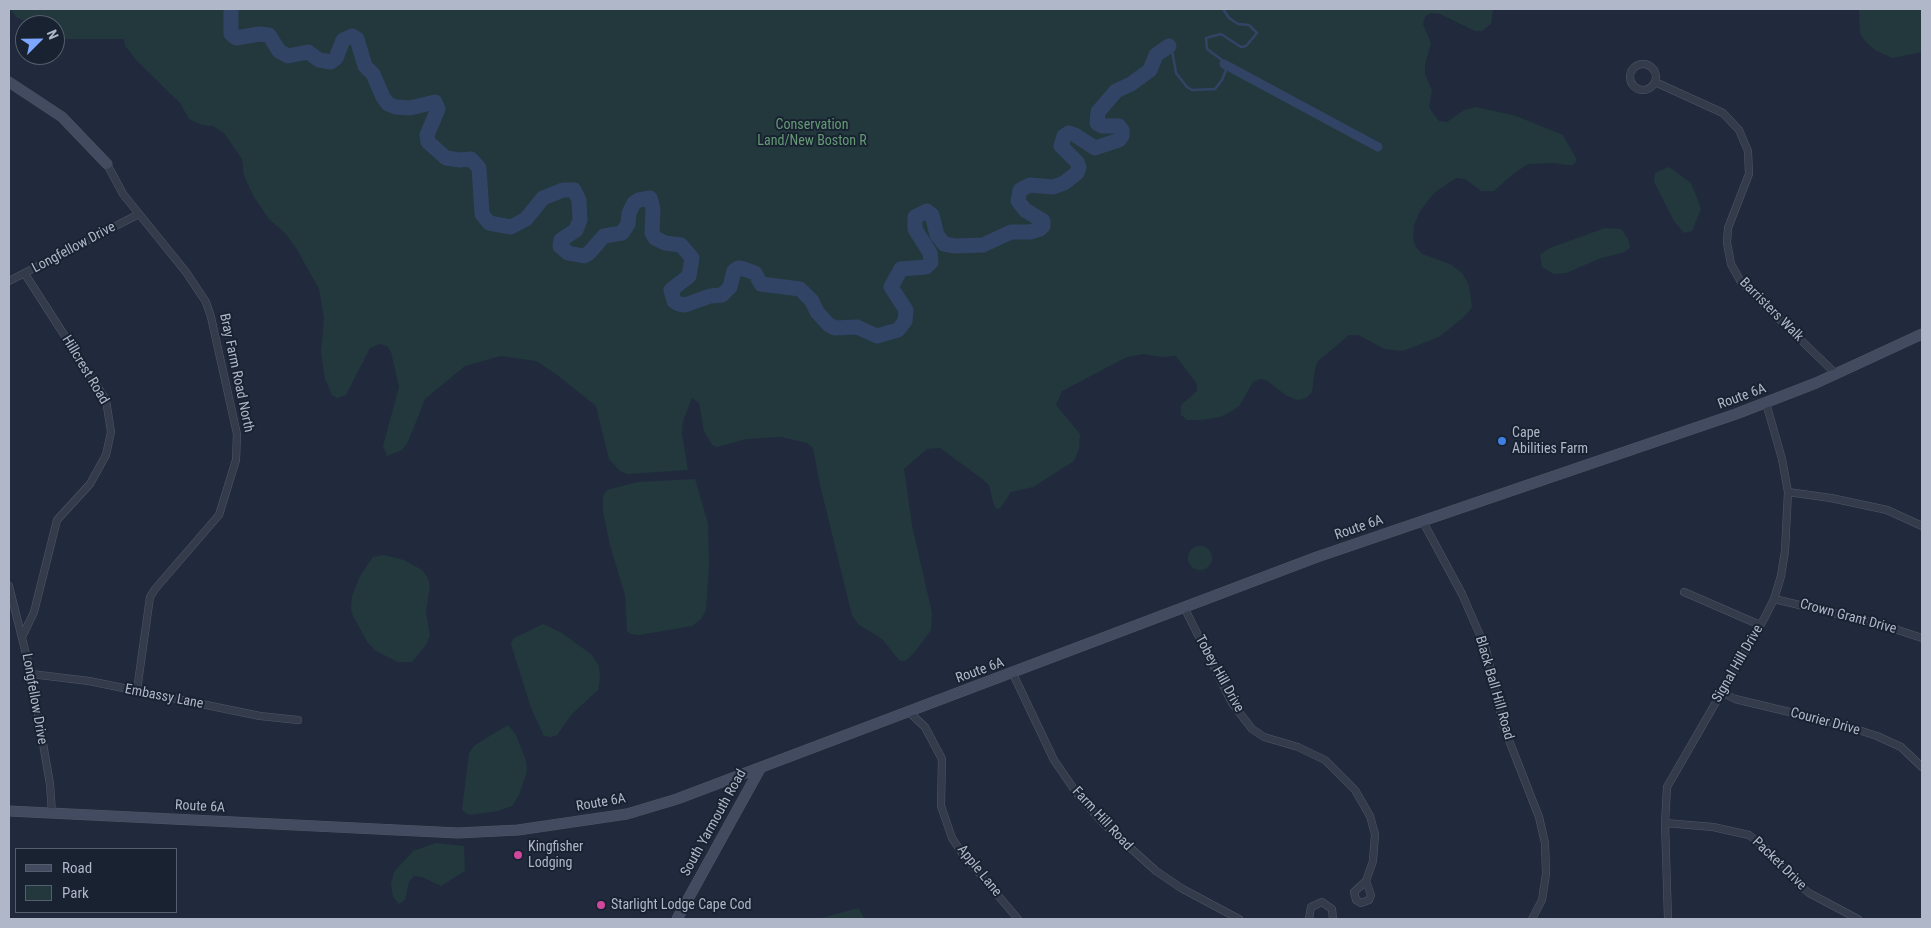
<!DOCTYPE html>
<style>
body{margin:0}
#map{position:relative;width:1931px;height:928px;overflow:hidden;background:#202a3c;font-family:"Roboto Condensed",sans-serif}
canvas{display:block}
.frame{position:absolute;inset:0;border:10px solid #afb7c8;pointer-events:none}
.legend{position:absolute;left:15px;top:848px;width:162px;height:65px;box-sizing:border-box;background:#192231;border:1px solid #555e6d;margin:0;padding:6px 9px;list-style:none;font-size:15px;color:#afb7c8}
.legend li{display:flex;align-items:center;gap:10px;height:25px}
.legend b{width:25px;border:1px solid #555e6d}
.north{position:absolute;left:15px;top:15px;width:50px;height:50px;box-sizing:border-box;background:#192231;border:1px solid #555e6d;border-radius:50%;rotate:67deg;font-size:14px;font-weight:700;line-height:20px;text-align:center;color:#afb7c8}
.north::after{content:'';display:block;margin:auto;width:18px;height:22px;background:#7da7ff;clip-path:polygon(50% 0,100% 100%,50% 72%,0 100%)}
</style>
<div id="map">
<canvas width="1931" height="928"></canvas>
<div class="frame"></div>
<ul class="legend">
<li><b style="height:6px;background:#424b5f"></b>Road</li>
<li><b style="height:14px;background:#22383d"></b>Park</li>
</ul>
<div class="north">N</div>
</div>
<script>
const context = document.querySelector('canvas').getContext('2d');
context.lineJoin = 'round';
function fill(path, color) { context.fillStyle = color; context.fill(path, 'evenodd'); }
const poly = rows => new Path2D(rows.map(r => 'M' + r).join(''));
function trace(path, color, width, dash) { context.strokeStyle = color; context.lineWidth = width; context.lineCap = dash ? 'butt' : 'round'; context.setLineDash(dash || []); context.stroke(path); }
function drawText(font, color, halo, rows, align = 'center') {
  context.font = font + ' "Roboto Condensed",sans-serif'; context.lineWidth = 4; context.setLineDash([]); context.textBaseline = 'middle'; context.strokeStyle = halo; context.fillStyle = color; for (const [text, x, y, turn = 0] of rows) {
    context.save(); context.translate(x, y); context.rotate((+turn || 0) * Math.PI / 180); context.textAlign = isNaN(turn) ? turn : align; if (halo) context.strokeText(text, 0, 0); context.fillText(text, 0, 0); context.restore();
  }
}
fill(poly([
 [10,9,1493,9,1491,24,1482,31,1475,31,1440,14,1430,13,1425,17,1423,24,1431,43,1425,65,1425,75,1432,90,1429,107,1433,113,1439,121,1447,122,1464,110,1476,107,1516,116,1563,135,1577,160,1573,165,1568,165,1554,163,1528,164,1512,175,1494,191,1481,191,1465,179,1456,178,1434,193,1420,211,1414,225,1413,239,1416,247,1422,254,1450,264,1462,273,1469,285,1472,307,1465,316,1439,337,1403,351,1385,349,1358,335,1349,335,1318,361,1315,369,1312,392,1306,398,1298,400,1287,396,1266,380,1260,379,1253,382,1240,405,1232,411,1220,417,1201,420,1187,420,1181,415,1181,405,1197,391,1197,384,1176,356,1163,357,1143,354,1127,357,1062,391,1056,405,1080,434,1079,449,1074,461,1033,487,1011,492,1001,507,997,509,994,505,989,485,981,478,940,448,927,449,904,469,912,525,932,613,931,630,915,652,905,661,900,661,882,639,858,624,852,615,820,485,813,448,807,443,781,437,746,439,717,447,712,445,704,431,699,403,692,398,683,421,682,434,688,470,627,474,619,470,609,459,596,406,556,374,536,361,501,356,465,366,425,399,408,442,402,450,387,456,383,446,399,387,391,352,387,346,380,344,370,348,346,395,337,398,332,395,325,379,321,353,324,318,319,289,296,248,285,233,269,219,254,197,244,176,242,159,224,133,213,126,202,125,189,119,180,103,138,62,125,46,124,39,65,39,55,35,55,25,33,25,16,17],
 [1859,9,1922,9,1922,52,1892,58,1875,50,1864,40,1860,33],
 [1669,167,1691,183,1697,198,1701,209,1692,231,1684,233,1674,221,1654,182,1655,173],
 [1605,228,1621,229,1628,239,1630,247,1625,252,1601,258,1566,273,1554,274,1542,267,1540,254,1550,248],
 [695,479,708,524,709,566,706,610,701,619,692,626,639,635,631,634,627,631,625,595,610,545,603,512,603,496,607,490,637,482],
 '1188 558a12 12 0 1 1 24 0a12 12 0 1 1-24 0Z',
 [383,555,404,560,422,570,428,578,430,586,426,611,430,636,426,645,412,662,398,662,376,651,368,643,353,616,351,609,352,596,360,576,373,557],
 [543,624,562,633,592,655,599,666,600,678,598,690,572,714,557,735,551,737,544,736,531,708,511,644,514,638],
 [508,725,516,735,526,760,527,771,519,795,512,806,498,811,469,815,462,810,469,753,475,745],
 [436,843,464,846,465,871,441,886,422,877,414,876,409,882,405,900,399,904,393,897,391,884,394,872,413,851],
 [858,908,865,919,822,918]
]), '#22383d');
trace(poly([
 [1169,46,1172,50,1176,73,1187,87,1192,90,1215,89,1222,80,1226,70,1222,60,1207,49,1206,38,1221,34,1241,47,1246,46,1257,33,1249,25,1238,24,1229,18,1223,9]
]), '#324465', 2.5);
trace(poly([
 [1224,64,1378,147]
]), '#324465', 9);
trace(poly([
 [231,9,231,34,236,38,259,34,269,35,279,51,288,56,308,52,319,60,331,62,336,58,343,40,352,36,357,39,365,66,373,74,383,97,388,104,396,107,410,108,435,102,438,109,427,135,428,142,446,158,460,160,471,159,479,168,482,214,489,223,511,227,526,219,543,198,563,190,574,190,579,200,580,220,576,230,561,240,560,246,568,253,584,256,589,253,604,236,622,233,628,224,629,213,634,203,639,200,650,198,653,209,652,233,655,238,665,243,681,245,692,258,689,276,671,290,674,301,679,304,685,305,710,296,722,295,730,287,734,271,738,268,744,269,755,273,761,284,800,289,812,301,817,312,829,325,835,328,857,327,877,336,898,330,905,321,906,310,891,287,901,269,926,267,931,262,930,253,915,229,915,217,927,211,932,215,937,235,944,244,955,246,983,245,1011,232,1030,232,1040,229,1043,226,1043,221,1025,210,1018,201,1020,190,1030,185,1053,187,1064,183,1077,173,1079,167,1077,162,1061,146,1064,136,1069,133,1075,135,1095,148,1119,140,1122,136,1122,130,1119,126,1102,126,1097,123,1098,112,1116,91,1131,84,1150,70,1156,55,1169,46]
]), '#324465', 15);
const street = poly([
 '1630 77a13 13 0 1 1 26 0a13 13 0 1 1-26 0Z',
 [1655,82,1723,113,1739,130,1748,151,1749,174,1728,228,1727,243,1731,264,1741,282,1836,374],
 [107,164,123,194,186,272,206,302,211,317,237,434,236,460,219,515,155,589,150,597,137,690],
 [9,281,139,214],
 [1788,492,1831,498,1887,510,1922,526],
 [1422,520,1462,594,1486,649,1503,725,1539,817,1545,843,1546,874,1542,900,1532,919],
 [9,586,31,674,50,784,52,813],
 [1684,592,1760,625],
 [1774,599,1880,624,1922,638],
 [1185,609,1232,703,1252,729,1264,737,1298,747,1325,760,1355,790,1370,816,1375,834,1373,861,1366,881],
 [23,635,34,612,57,520,90,484,106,455,111,432,106,400,25,274],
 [31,674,89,681,260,716,298,720],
 [1013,674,1054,760,1078,795,1104,824,1156,871,1181,888,1239,919],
 [1721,692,1735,699,1840,724,1877,736,1901,747,1922,767],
 [909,712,925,727,942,759,941,806,952,838,962,853,1018,919],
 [1665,823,1713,827,1749,835,1765,848,1797,883,1809,893,1858,919],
 [1366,881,1371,895,1369,900,1361,903,1356,900,1354,892,1366,881],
 [1309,919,1311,907,1322,902,1332,909,1333,919],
 [1668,919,1665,823,1667,787,1765,617,1774,599,1781,576,1785,551,1788,492,1782,459,1766,403]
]);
const secondary = poly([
 [9,82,62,117,107,164],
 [9,811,458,833,518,830,627,814,677,799,1317,557,1736,414,1816,383,1922,334],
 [677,919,761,767]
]);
trace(street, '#4f5767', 8);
trace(secondary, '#4f5767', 11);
trace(street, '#343c4c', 7);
trace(secondary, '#424b5f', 10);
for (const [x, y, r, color] of [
 [1502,441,5,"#3f7fe0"],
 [518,855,5,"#d1479c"],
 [601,905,5,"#d1479c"]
]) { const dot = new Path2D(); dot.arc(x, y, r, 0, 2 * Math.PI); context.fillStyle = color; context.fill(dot); trace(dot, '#192231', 2); }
drawText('14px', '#649b74', '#192231', [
 ["Conservation",812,125],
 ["Land/New Boston R",812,141]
]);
drawText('14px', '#afb7c8', '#192231', [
 ["Longfellow Drive",74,248,-28],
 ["Barristers Walk",1771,310,45],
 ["Hillcrest Road",85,370,59],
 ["Bray Farm Road North",236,373,78],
 ["Route 6A",1742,397,-20],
 ["Route 6A",1359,528,-19],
 ["Crown Grant Drive",1848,617,15],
 ["Signal Hill Drive",1738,664,-60],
 ["Route 6A",980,671,-20],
 ["Tobey Hill Drive",1219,674,61],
 ["Black Ball Hill Road",1494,688,74],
 ["Embassy Lane",164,697,11],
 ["Longfellow Drive",34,699,80],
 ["Courier Drive",1825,722,15],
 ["Route 6A",601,803,-10],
 ["Route 6A",200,807,3],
 ["Farm Hill Road",1102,819,47],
 ["South Yarmouth Road",714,823,-61],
 ["Packet Drive",1779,864,44],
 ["Apple Lane",979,871,51]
]);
drawText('14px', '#afb7c8', '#192231', [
 ["Cape",1512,433],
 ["Abilities Farm",1512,449],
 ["Kingfisher",528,847],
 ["Lodging",528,863],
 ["Starlight Lodge Cape Cod",611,905]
], 'left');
</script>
